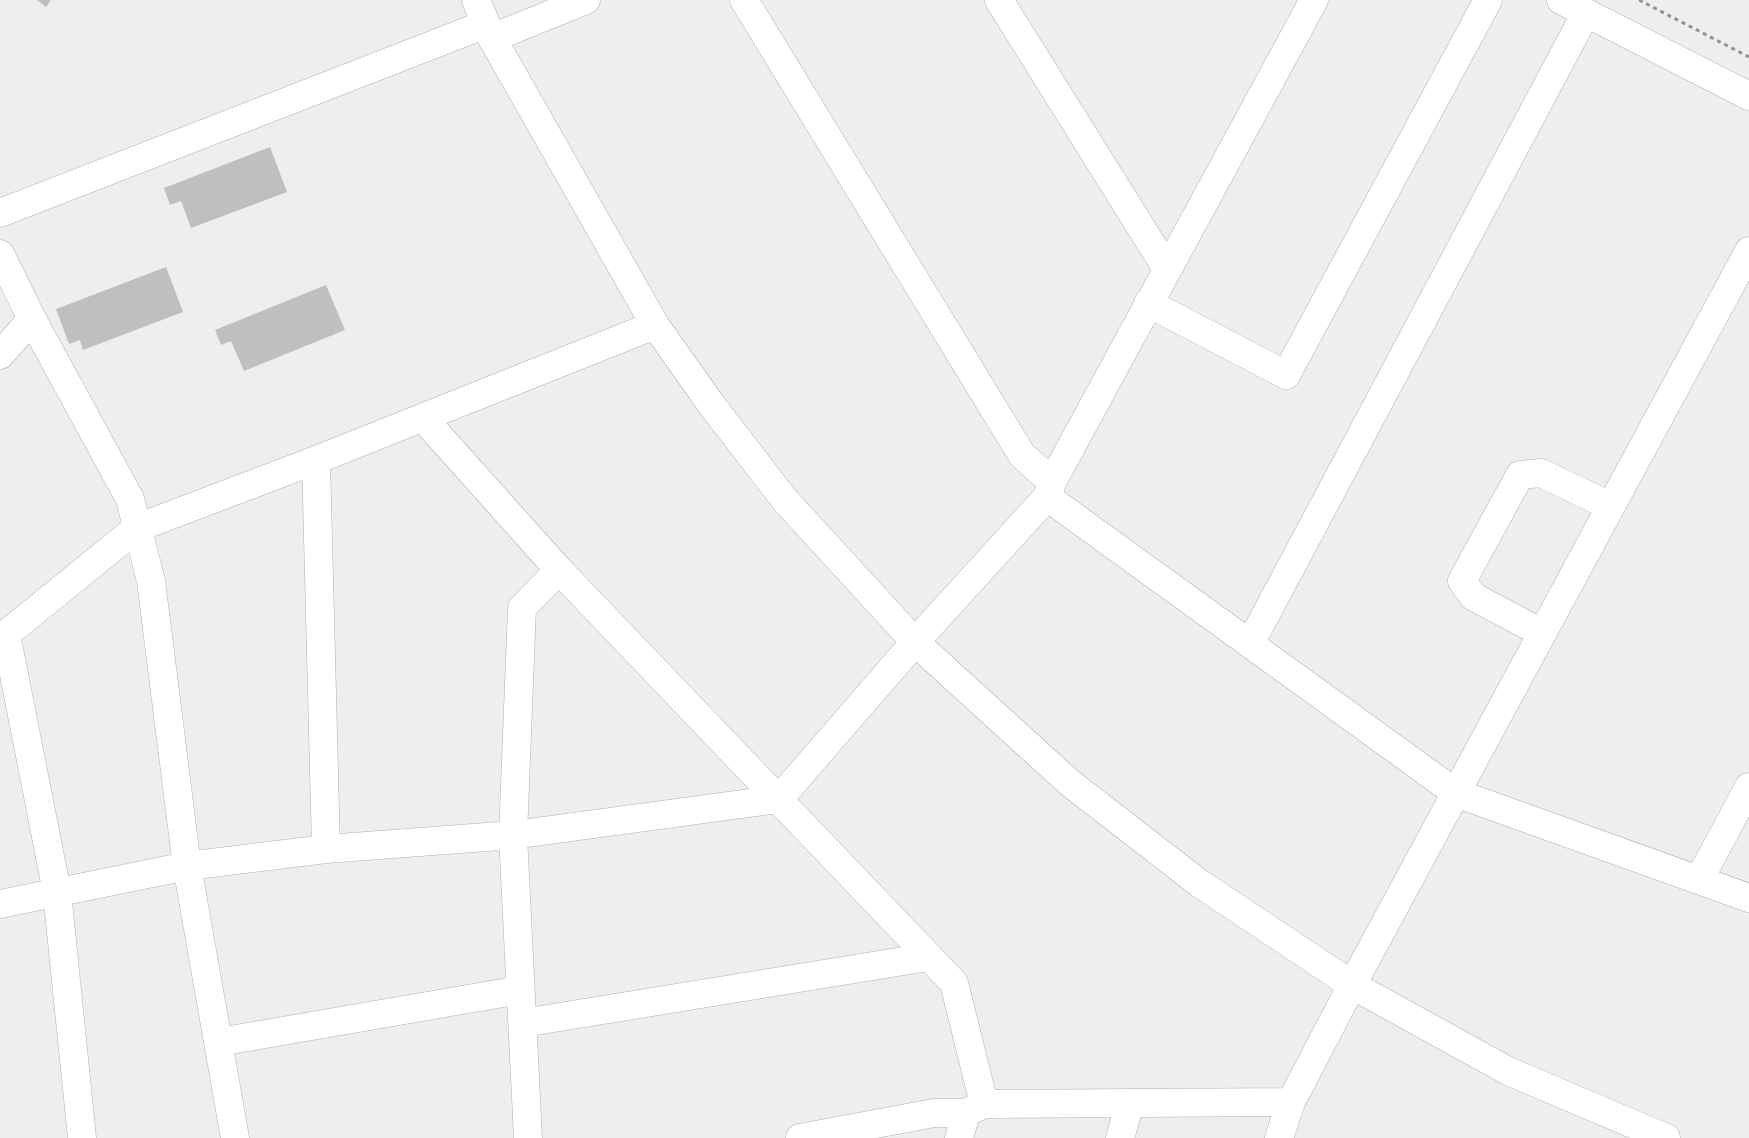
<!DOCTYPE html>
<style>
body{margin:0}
canvas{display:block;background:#eeeef0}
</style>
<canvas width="1749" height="1138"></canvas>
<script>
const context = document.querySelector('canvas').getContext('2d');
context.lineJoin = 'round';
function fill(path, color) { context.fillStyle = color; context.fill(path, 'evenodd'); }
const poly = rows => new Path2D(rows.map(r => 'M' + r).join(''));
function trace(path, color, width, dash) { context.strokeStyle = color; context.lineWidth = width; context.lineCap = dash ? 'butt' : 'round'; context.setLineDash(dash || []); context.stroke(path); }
fill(poly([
 [37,0,51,0,46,7],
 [270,147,287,192,191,228,181,201,170,205,164,188],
 [166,267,183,312,83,350,80,340,69,344,56,309],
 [326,285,345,330,244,371,231,341,221,345,215,330]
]), '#c0bfbe');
const minor = poly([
 [744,0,1022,455,1052,482],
 [999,0,1167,269],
 [1561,0,1749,96],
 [492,38,586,0],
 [0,213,486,24],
 [0,254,32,319,130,499,151,581,187,866,235,1138],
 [1148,303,1286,375,1488,0],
 [0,355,32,319],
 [423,418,559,570,954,983,984,1104],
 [316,460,326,849],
 [1047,497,1456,793,1749,898],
 [1542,633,1474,597,1462,581,1520,475,1541,473,1610,506],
 [6,634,57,892,82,1138],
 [0,639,137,528,316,460,655,325],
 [1250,644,1586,13],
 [1699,880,1749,787],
 [0,904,187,866,326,849,513,835,779,799,915,642,1047,497,1052,482,1314,0],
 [523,1023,928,957],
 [219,1042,520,990],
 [528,1138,513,835,522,608,559,570],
 [800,1138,934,1113,966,1113,984,1104,1291,1102],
 [959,1138,966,1113],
 [1120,1138,1130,1103],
 [1279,1138,1291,1102,1352,985,1749,251]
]);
const tertiary = poly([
 [476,0,492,38,655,325,711,404,784,499,915,642,1070,783,1199,883,1352,985,1508,1071,1666,1138]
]);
trace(minor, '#b0b0b2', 29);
trace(tertiary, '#b0b0b2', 29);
trace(poly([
 [1639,0,1749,57]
]), '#929293', 3, [4, 4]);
trace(minor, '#fff', 28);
trace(tertiary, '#fff', 28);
</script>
